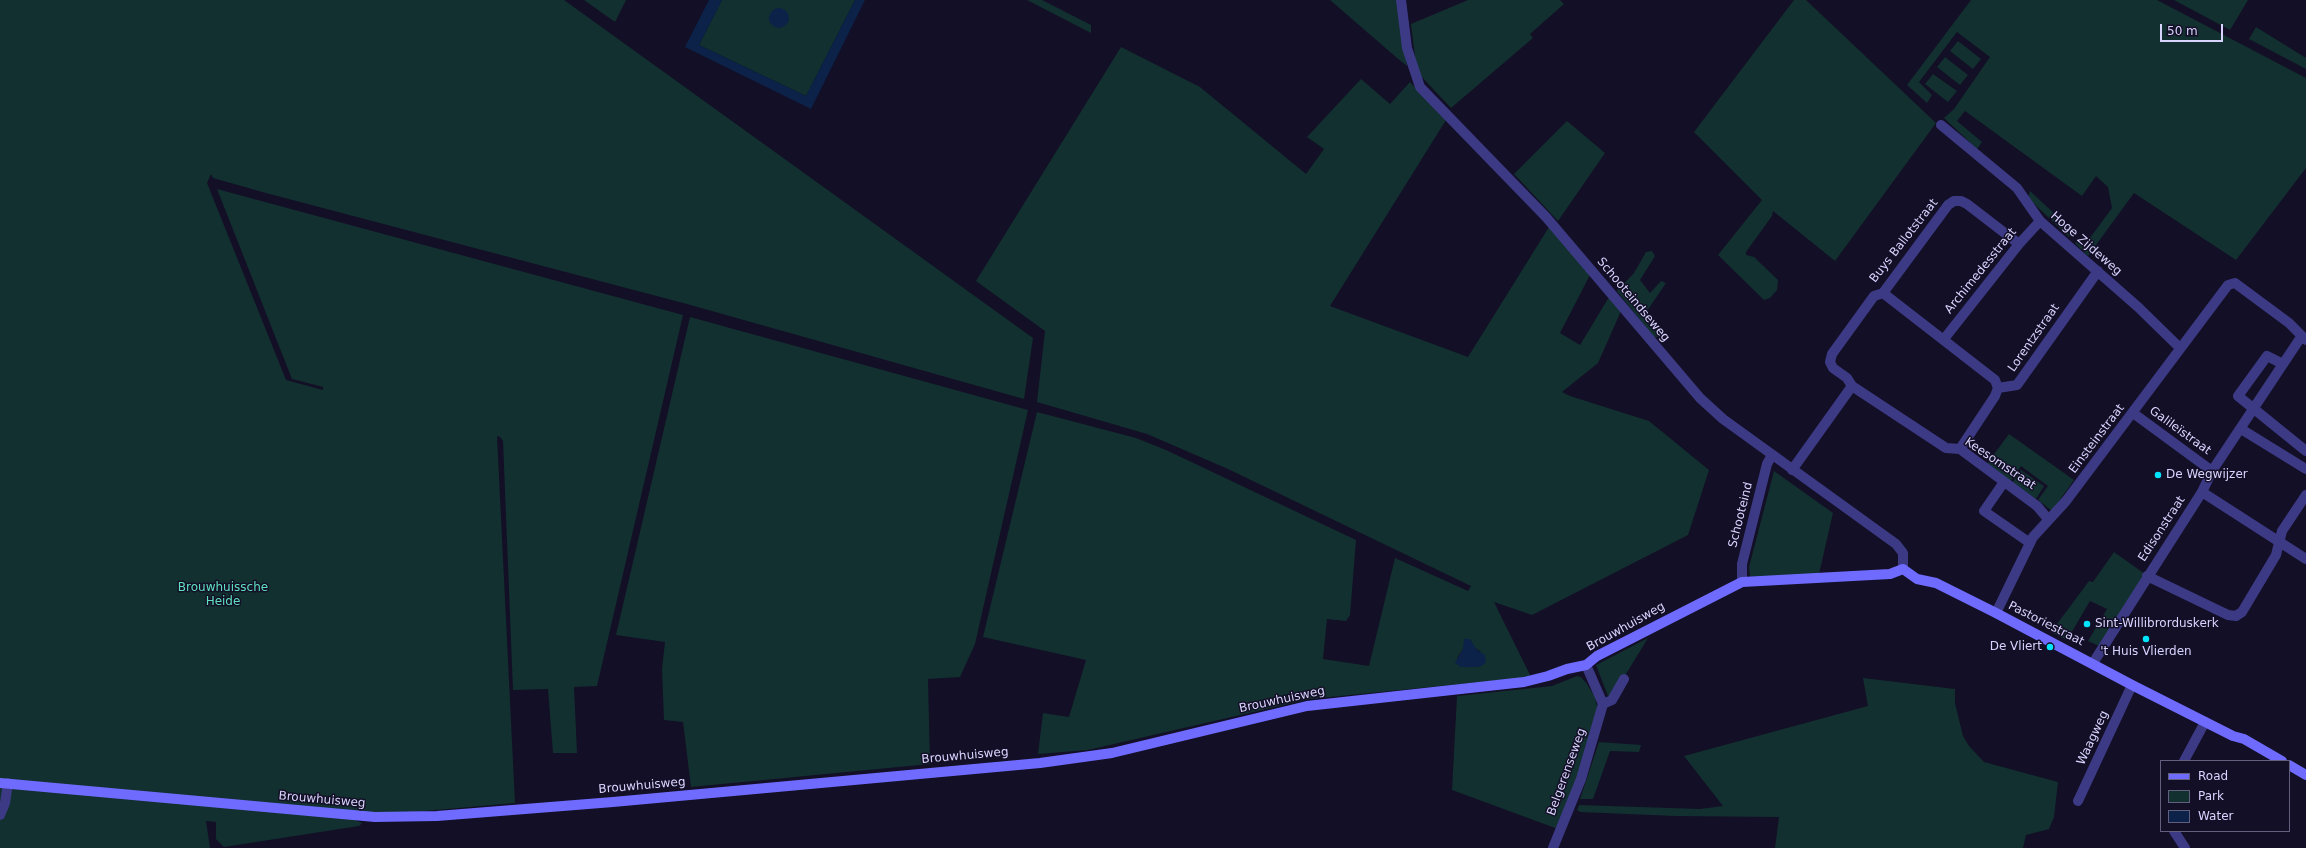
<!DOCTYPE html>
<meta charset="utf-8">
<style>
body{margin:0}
#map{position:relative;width:2306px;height:848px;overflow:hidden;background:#130f26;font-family:"DejaVu Sans",sans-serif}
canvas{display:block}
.legend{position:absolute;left:2160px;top:760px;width:130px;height:72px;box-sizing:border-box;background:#130f26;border:1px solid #625e7d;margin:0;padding:5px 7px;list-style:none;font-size:12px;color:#d9d4ff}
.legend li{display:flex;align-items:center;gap:8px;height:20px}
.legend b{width:20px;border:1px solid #625e7d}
.scale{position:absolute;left:2160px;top:24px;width:63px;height:18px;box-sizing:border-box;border:2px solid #d9d4ff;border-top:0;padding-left:5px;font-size:12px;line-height:14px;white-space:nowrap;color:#d9d4ff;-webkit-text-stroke:3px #130f26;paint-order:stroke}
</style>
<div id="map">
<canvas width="2306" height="848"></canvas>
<ul class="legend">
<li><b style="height:5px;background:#6f6bff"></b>Road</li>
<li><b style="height:11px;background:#12302f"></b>Park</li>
<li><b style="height:11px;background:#0c2248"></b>Water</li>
</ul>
<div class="scale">50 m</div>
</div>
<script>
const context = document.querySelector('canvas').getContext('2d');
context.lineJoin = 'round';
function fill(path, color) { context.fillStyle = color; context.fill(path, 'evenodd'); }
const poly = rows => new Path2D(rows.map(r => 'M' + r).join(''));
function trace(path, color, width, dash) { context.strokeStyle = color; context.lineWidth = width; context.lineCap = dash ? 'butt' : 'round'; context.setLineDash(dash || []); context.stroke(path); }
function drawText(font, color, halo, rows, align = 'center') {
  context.font = font + ' "DejaVu Sans",sans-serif'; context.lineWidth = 3; context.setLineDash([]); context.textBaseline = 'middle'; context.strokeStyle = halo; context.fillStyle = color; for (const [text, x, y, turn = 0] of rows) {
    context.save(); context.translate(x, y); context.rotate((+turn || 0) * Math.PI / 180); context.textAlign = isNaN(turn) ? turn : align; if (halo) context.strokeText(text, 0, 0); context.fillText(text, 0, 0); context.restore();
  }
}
fill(poly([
 [0,0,564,0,1033,338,1024,399,687,304,266,193,213,178,211,174,207,183,286,380,323,390,323,387,292,379,217,189,683,315,597,686,574,687,577,753,553,753,548,689,513,690,503,441,500,437,497,436,515,803,357,817,355,820,362,823,359,826,224,847,216,839,216,822,206,821,210,848,0,848],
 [584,0,626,0,615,22],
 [722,0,855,0,806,96,699,45],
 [1027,0,1042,0,1091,25,1091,33],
 [1330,0,1399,0,1407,66,1397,58],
 [1468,0,1560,0,1564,4,1530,34,1533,38,1451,108,1420,75,1416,65,1411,24],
 [1794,0,1806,0,1936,123,1835,261,1773,211,1772,216,1746,252,1746,255,1754,257,1778,280,1777,290,1770,298,1764,300,1718,255,1762,200,1694,132],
 [1971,0,2157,0,2306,78,2306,168,2236,260,2134,193,2088,256,2075,243,2079,239,2084,243,2087,242,2112,208,2108,187,2096,176,2082,196,1965,111,1957,121,1982,142,1977,149,1944,118,1954,109,1990,57,1957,32,1919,82,1932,95,1927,103,1907,85],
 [2174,0,2248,0,2230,30],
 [2256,27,2306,58,2306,69,2249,39],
 [1958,41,1981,59,1973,69,1950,51],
 [1121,47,1200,87,1306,174,1324,149,1307,137,1361,79,1390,104,1410,82,1446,120,1330,306,1468,357,1549,227,1590,275,1560,333,1580,345,1609,297,1621,311,1598,363,1562,392,1570,396,1649,421,1709,470,1688,535,1532,615,1494,602,1531,677,1310,699,1088,750,1038,754,1043,713,1069,717,1086,660,983,637,1037,412,1136,438,1166,450,1356,540,1350,615,1346,621,1327,619,1323,659,1369,666,1395,558,1468,591,1471,586,1228,469,1147,434,1037,402,1045,331,976,281],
 [1474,647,1481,652,1457,658,1463,649],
 [1945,57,1968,75,1960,85,1937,67],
 [1933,74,1957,91,1948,102,1925,84],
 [1567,121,1605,153,1558,221,1514,174],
 [2030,191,2072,230,2071,235,2069,237,2028,198],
 [1652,251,1655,256,1640,280,1650,293,1661,281,1666,283,1647,311,1648,315,1661,329,1658,337,1654,337,1617,291,1634,273,1646,252],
 [690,317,1028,410,975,644,960,677,928,679,930,764,691,787,683,722,664,720,662,669,665,642,616,635],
 [2009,434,2074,480,2052,511,2038,500,2048,486,2021,466,2010,482,1986,465],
 [2021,470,2044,486,2036,499,2012,483],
 [1774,471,1833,513,1819,574,1750,577,1749,567],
 [2114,552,2145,574,2099,646,2088,641,2107,609,2090,601,2067,640,2051,632,2089,581,2093,582],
 [1648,638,1615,692,1608,696,1596,665],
 [1577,676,1581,677,1587,684,1595,697,1598,711,1597,723,1558,829,1452,790,1457,696,1552,686],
 [1863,678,1955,689,1955,703,1963,736,1969,746,1984,762,2058,782,2054,817,2049,829,2026,835,2023,848,1775,848,1779,817,1675,816,1580,812,1577,810,1579,805,1700,809,1723,806,1684,756,1868,706],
 [1599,742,1641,745,1639,752,1610,751,1593,799,1580,799]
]), '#12302f');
fill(poly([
 [709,0,722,0,699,45,806,96,855,0,865,0,811,109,685,47],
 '769 18a10 10 0 1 1 20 0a10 10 0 1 1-20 0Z',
 [1464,639,1470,639,1477,650,1485,655,1486,662,1483,665,1478,667,1461,667,1455,663,1463,649]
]), '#0c2248');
trace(poly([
 [1401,0,1407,48,1420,87,1546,217,1700,398,1723,419,1896,544,1903,553,1903,569],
 [1941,125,2017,188,2040,221,2138,307,2180,348],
 [2019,244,1967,204,1961,201,1954,201,1948,205,1883,293,1874,296,1832,354,1830,362,1833,368,1847,378,1852,386,1946,448,1960,449,2037,506,2048,519],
 [1883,293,1995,380,1998,388],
 [1944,339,2019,244,2040,221],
 [2283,364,2267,356,2238,396,2306,451],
 [2133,413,2212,471],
 [2241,429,2306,469],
 [1960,449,1995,396,1998,388,2017,385,2098,271],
 [1792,470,1852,386],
 [2004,482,1984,511,2030,543],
 [2202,492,2306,559],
 [2147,576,2228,615,2236,616,2242,612,2276,555,2282,531,2306,495],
 [1742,582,1742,564,1767,464,1772,455],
 [1996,613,2033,537,2066,501,2228,285,2235,283,2289,323,2306,340],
 [2093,663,2202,492,2212,471,2301,337],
 [1603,704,1612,700,1624,679],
 [2184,761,2205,722],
 [2078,801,2132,685],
 [0,815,5,803,8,783],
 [2174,831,2185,848],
 [1553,848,1581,779,1603,704,1586,665]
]), '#3d3a85', 10);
trace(poly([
 [2289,765,2306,775],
 [0,783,375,817,437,816,613,802,1040,763,1112,753,1307,706,1524,682,1548,676,1567,669,1586,665,1597,656,1742,582,1890,574,1903,569,1917,579,1936,583,1996,613,2132,685,2233,736,2244,739,2282,761]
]), '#6f6bff', 10);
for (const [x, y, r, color] of [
 [2158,475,4,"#00e5ff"],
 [2087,624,4,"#00e5ff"],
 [2146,639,4,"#00e5ff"],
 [2050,647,4,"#00e5ff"]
]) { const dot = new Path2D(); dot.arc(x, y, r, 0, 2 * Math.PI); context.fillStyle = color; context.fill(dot); trace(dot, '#130f26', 1.5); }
drawText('12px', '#d9d4ff', '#130f26', [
 ["Buys Ballotstraat",1904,241,-52],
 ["Hoge Zijdeweg",2086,244,41],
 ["Archimedesstraat",1981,271,-51],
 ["Schooteindseweg",1633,300,50],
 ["Lorentzstraat",2034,338,-55],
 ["Galileïstraat",2180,431,36],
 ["Einsteinstraat",2097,439,-53],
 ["Keesomstraat",2000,464,34],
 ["Schooteind",1741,515,-76],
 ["Edisonstraat",2162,529,-57],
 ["Pastoriestraat",2046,624,27],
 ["Brouwhuisweg",1626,627,-29],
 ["Brouwhuisweg",1282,700,-12],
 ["Waagweg",2093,738,-65],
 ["Brouwhuisweg",965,756,-5],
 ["Belgerenseweg",1567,772,-70],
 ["Brouwhuisweg",642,786,-5],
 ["Brouwhuisweg",322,800,5]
]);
drawText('12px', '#d9d4ff', '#130f26', [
 ["De Wegwijzer",2166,475],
 ["Sint-Willibrorduskerk",2095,624],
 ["De Vliert",2042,647,"right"],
 ["'t Huis Vlierden",2146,652,"center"]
], 'left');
drawText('12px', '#5fe0c0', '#130f26', [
 ["Brouwhuissche",223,588],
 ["Heide",223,602]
]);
</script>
